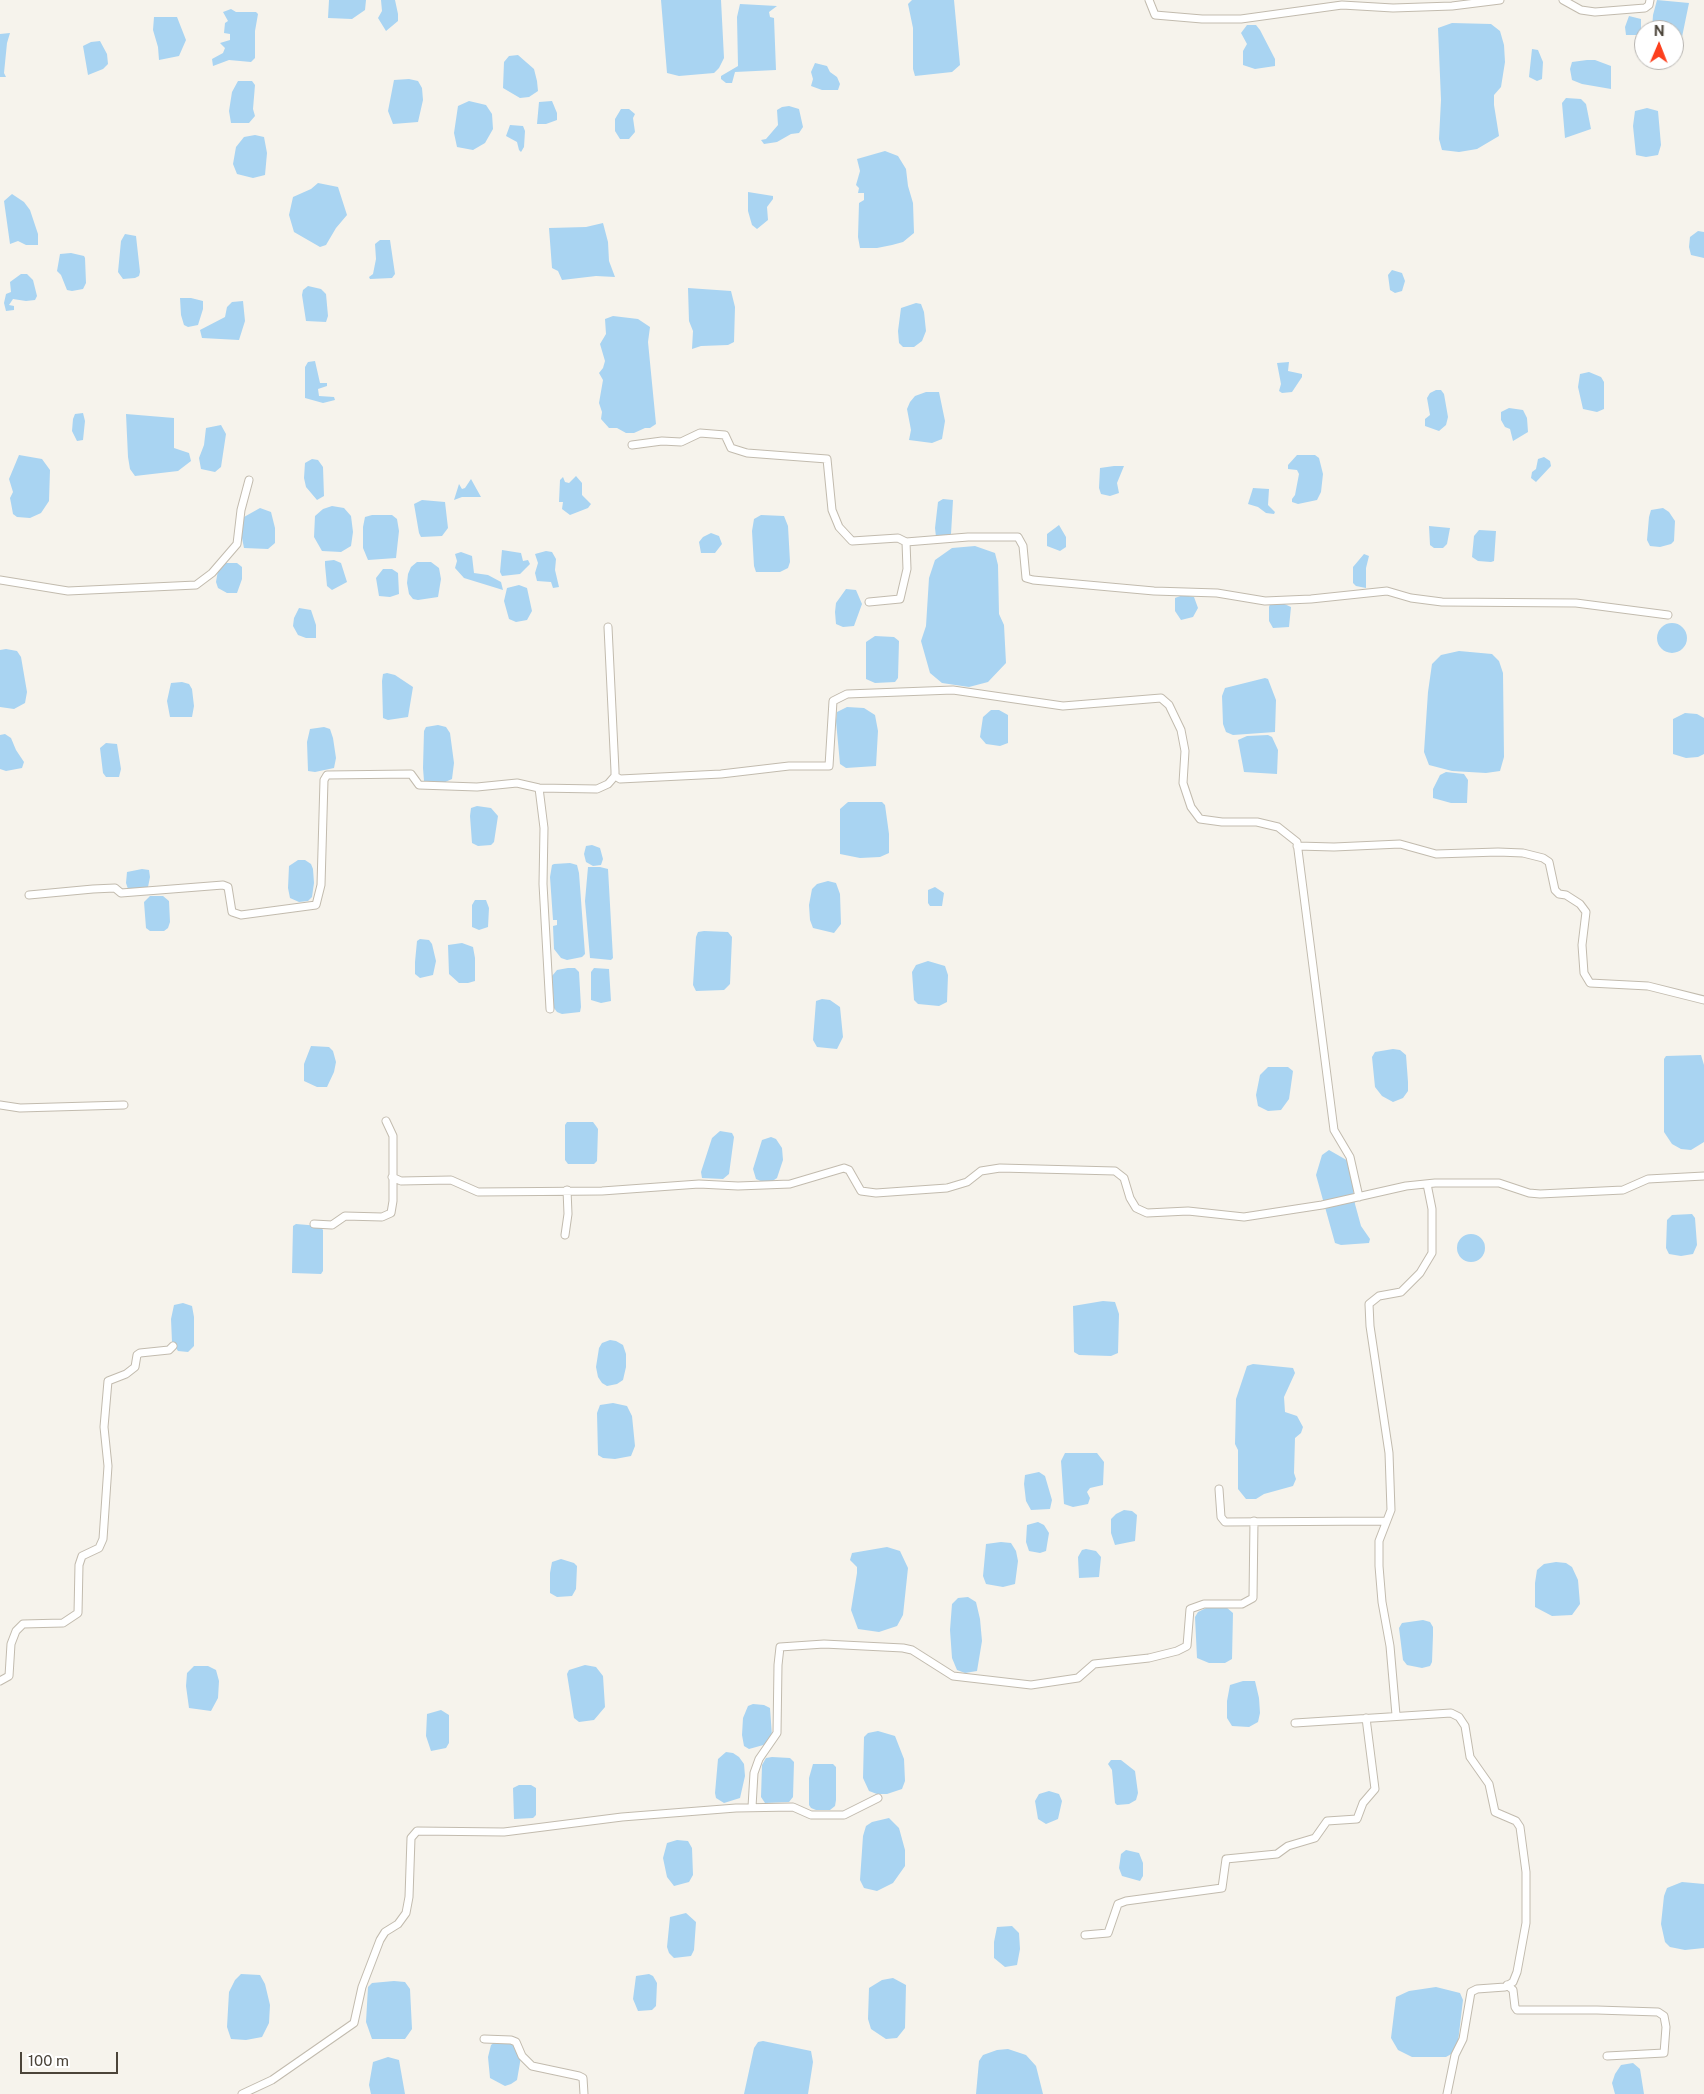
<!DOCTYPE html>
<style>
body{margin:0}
#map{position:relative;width:1704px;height:2094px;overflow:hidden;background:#f6f3ec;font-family:"Public Sans",sans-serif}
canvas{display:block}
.north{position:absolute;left:1634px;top:20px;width:50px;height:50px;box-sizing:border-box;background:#fff;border:1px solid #b7b4b0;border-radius:50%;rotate:1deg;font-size:14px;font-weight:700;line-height:20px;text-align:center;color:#4b4439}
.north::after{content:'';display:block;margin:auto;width:18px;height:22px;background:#fc3f1d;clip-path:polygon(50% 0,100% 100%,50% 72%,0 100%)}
.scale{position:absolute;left:20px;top:2052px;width:98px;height:22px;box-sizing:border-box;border:2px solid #4b4439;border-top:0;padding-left:6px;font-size:15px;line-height:18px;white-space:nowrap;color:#4b4439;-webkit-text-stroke:4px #fff;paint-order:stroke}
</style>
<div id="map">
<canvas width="1704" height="2094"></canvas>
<div class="north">N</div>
<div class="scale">100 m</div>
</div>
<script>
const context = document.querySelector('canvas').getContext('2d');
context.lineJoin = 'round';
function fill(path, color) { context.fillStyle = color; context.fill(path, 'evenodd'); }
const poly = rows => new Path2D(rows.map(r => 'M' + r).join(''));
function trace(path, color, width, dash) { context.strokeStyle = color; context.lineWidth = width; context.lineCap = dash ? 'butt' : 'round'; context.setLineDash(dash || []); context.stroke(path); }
fill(poly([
 [329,0,366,0,365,10,352,19,328,18],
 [381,0,395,0,398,14,398,21,386,31,378,18,382,11],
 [661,0,721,0,724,58,719,68,714,73,679,76,667,73],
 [912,0,954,0,960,65,952,72,915,76,913,69,913,28,908,4],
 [1657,0,1689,3,1682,37,1675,42,1674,30,1652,30,1653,15],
 [740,4,777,6,769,12,770,17,774,18,776,70,735,72,732,83,726,83,721,79,721,76,738,66,737,17],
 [231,9,236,12,256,12,258,14,255,31,255,58,251,62,229,60,213,66,212,59,223,53,225,48,220,43,230,40,230,34,224,33,225,23,228,21,223,12],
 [1629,16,1641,19,1641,31,1638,35,1626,35,1625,27],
 [154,17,177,17,186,40,179,56,159,60,158,47,153,30],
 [1452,23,1491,24,1500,31,1504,45,1505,62,1501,87,1494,95,1494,105,1499,136,1477,149,1459,152,1442,150,1439,139,1441,100,1438,28],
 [1247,25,1256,25,1260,30,1275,59,1275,66,1255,69,1243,65,1243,51,1247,44,1241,33],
 [10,33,7,43,4,73,6,77,0,77,0,34],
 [100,41,107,54,108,64,103,69,88,75,83,46,91,42],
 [1532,49,1538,50,1543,62,1542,79,1537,81,1529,77],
 [518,55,534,69,537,81,538,91,529,97,520,98,503,88,504,62,509,56],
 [1587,60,1595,60,1611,66,1611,89,1582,84,1572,80,1570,69,1572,62],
 [815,63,827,66,830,72,837,77,840,84,838,90,822,90,811,86,813,79,811,72],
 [409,79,418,81,422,88,423,100,418,122,393,124,388,111,394,80],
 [238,81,252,81,255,85,253,109,255,116,249,123,231,123,229,111,232,92],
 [1566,98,1581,99,1586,104,1591,129,1565,138,1562,103],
 [469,101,486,105,492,114,493,129,485,143,473,150,457,147,454,133,458,106],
 [552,101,557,113,557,120,546,124,537,124,539,102],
 [789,106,799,109,803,127,799,133,791,134,777,142,764,144,761,140,766,139,778,125,777,110,782,107],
 [1647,108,1658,111,1661,145,1658,155,1646,157,1636,155,1633,126,1635,111],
 [621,109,629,109,635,114,633,118,635,132,629,139,620,139,615,131,615,119],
 [510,125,523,126,525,131,524,147,521,152,519,150,517,142,506,136],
 [255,135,264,137,267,153,265,175,253,178,237,174,233,164,236,147,244,137],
 [885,151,898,156,906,169,908,186,913,203,914,233,903,242,892,245,877,248,860,248,858,237,859,203,864,200,864,193,858,193,859,188,856,185,860,171,857,159],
 [318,183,338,187,347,215,336,228,326,245,320,247,294,232,289,215,293,197,311,189],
 [748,192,773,196,773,199,767,207,768,220,757,229,752,225,748,211],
 [12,194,24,202,30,210,38,234,38,245,26,245,18,241,10,244,4,201],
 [603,223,608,242,609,261,615,277,596,276,562,280,558,271,552,268,549,228,586,227],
 [1698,231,1704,232,1704,258,1691,255,1689,247,1690,237],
 [125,234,136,236,140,272,139,276,135,278,123,279,118,272,121,241],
 [380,240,390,240,395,274,392,278,370,279,369,277,373,274,376,259,375,244],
 [71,253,84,256,85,258,86,283,83,289,72,291,67,290,61,275,57,271,60,254],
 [1392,270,1402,273,1405,281,1402,291,1395,293,1390,290,1388,275],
 [21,274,27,274,33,280,37,296,35,300,26,301,13,299,9,305,14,306,14,310,6,311,4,303,6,294,11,292,10,282],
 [308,286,321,289,326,294,328,316,326,322,306,321,302,295,303,290],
 [688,288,731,291,735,307,734,342,728,345,701,346,692,349,693,331,689,321],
 [180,298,191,298,203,301,203,309,198,325,188,327,184,325,181,315],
 [243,301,245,321,239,340,202,338,200,330,225,317,227,307,232,302],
 [916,303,921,304,924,312,926,331,922,341,914,347,903,347,899,343,898,331,901,308],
 [613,316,638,319,650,327,648,342,656,424,650,428,645,428,634,433,626,433,617,428,609,428,601,419,602,412,599,403,603,380,599,373,603,368,605,361,600,344,606,334,605,319],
 [315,361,320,383,327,383,327,386,318,389,319,396,334,397,335,400,323,403,305,398,305,367,308,362],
 [1289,362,1288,371,1302,374,1302,377,1292,392,1282,393,1279,391,1281,384,1277,363],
 [1589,372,1601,377,1604,382,1604,409,1597,412,1583,409,1578,387,1580,374],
 [1436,390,1441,390,1444,394,1448,417,1446,425,1439,431,1425,426,1425,419,1430,415,1427,398,1430,393],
 [926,392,939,392,945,421,942,439,932,443,909,440,911,430,907,409,910,402,915,396],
 [1509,408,1523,410,1527,418,1528,432,1513,441,1510,429,1505,427,1501,420,1501,412],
 [83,413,85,421,83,440,77,441,72,431,73,419,75,414],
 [126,414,174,418,174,448,189,453,191,461,178,471,135,476,130,469,128,457],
 [221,425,226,434,221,467,215,472,201,469,199,458,204,445,206,428],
 [19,455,42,459,50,470,49,501,41,513,30,518,17,517,13,514,11,503,10,498,13,492,9,479],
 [1297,455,1315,455,1319,458,1323,474,1321,492,1317,500,1298,504,1292,502,1292,499,1295,495,1299,474,1297,470,1288,469,1288,465],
 [1544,457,1550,461,1551,466,1536,482,1531,478,1532,472,1536,469,1538,459],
 [312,459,318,460,323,467,324,496,317,500,306,487,304,478,305,463],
 [1114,466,1124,466,1117,483,1119,493,1110,496,1101,494,1099,488,1100,468],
 [576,476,582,483,582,495,591,504,588,508,570,515,562,509,563,502,559,502,560,480,563,477,565,482,569,483],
 [471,479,481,497,462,497,454,500,459,484,462,489,465,488],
 [1253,488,1269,489,1268,505,1275,512,1274,514,1266,513,1258,507,1248,504],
 [943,499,953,500,951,534,949,536,936,537,935,528,938,502],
 [422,500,445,502,448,528,442,536,421,537,419,533,414,504],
 [332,506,344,508,351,516,353,532,351,546,341,552,322,551,314,537,315,516,323,509],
 [260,508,271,512,275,528,275,543,268,549,244,548,241,533,244,517],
 [1663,508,1669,512,1675,521,1674,541,1671,544,1660,547,1650,546,1647,540,1649,517,1651,510],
 [372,515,392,515,397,519,399,531,396,558,368,560,363,548,363,527,365,517],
 [761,515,784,516,788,526,790,562,788,568,780,572,756,572,754,566,752,531,754,519],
 [1059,525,1066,537,1066,547,1060,551,1047,546,1047,534],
 [1429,526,1450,528,1447,544,1443,548,1434,548,1430,545],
 [1479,530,1496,531,1494,561,1491,562,1478,561,1472,557,1474,536],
 [711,533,719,536,722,544,715,553,701,553,699,542,703,537],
 [975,546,995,553,998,565,999,614,1004,625,1006,663,988,682,969,687,942,683,930,673,921,641,926,626,929,578,935,560,952,548],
 [502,550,521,553,523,561,528,560,530,564,520,574,502,576,500,572],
 [546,551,552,552,556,559,555,570,559,587,553,588,551,582,537,581,535,573,538,563,535,554],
 [461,552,472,556,474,573,488,575,501,582,503,590,464,578,455,568,457,561,455,554],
 [1364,554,1369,556,1366,568,1366,588,1356,586,1353,583,1353,567],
 [334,560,341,563,347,582,332,590,327,586,325,565,325,561],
 [417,562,431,562,439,568,441,579,438,597,418,600,413,599,409,594,407,583,408,574,411,567],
 [221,563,237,563,242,567,242,579,237,593,227,593,218,588,216,582,218,570],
 [383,569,392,569,398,573,399,594,390,597,379,596,376,578],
 [519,585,527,588,532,611,527,620,516,622,509,619,504,601,507,588],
 [846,589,856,590,862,604,854,626,843,627,836,624,835,612,836,603],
 [1183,595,1194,597,1198,608,1193,617,1181,620,1175,611,1175,598],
 [1280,602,1291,607,1289,627,1273,628,1269,621,1269,607,1270,604],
 [299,608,311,610,316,625,316,638,306,638,298,635,293,626,294,618],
 '1657 638a15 15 0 1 1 30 0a15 15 0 1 1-30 0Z',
 [875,636,894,637,899,641,898,678,895,682,875,683,866,679,866,642],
 [6,649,17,651,21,657,27,692,25,703,14,709,0,707,0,650],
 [1459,651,1492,654,1499,661,1503,673,1504,757,1500,771,1486,773,1452,771,1429,765,1424,752,1428,692,1432,664,1441,655],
 [387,673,395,675,413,687,408,717,388,720,383,718,382,681,383,674],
 [1265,678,1268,679,1276,700,1275,732,1233,735,1226,732,1223,724,1222,696,1225,688],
 [182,682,189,684,192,689,194,706,192,717,170,717,167,701,171,683],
 [847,707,864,708,875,715,878,731,876,766,846,768,840,764,836,721,837,712],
 [991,710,999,710,1008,715,1008,743,1000,746,986,744,980,737,983,717],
 [1685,713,1697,714,1704,718,1704,754,1698,757,1686,758,1673,754,1673,719],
 [438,725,446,727,450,733,454,763,452,779,443,783,424,781,423,768,424,731,426,727],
 [324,727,330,729,333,738,336,758,334,768,315,772,308,771,307,742,310,729],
 [5,734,11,738,16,750,24,762,22,768,6,771,0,769,0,735],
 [1268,735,1272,737,1278,750,1277,774,1244,772,1238,740,1247,736],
 [106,743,117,744,121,769,119,777,106,777,103,773,100,748],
 [1446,772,1464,774,1468,780,1467,803,1451,803,1433,798,1433,789,1440,775],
 [848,802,882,802,885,805,889,834,889,853,880,857,860,858,840,854,840,809],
 [477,806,491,808,498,816,494,842,491,845,478,846,472,843,470,816,471,808],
 [592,845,600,848,603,859,601,865,593,866,586,862,584,854,586,846],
 [298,860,305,860,311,864,313,869,314,883,312,897,308,901,299,902,290,898,288,888,289,866],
 [570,863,577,865,579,873,585,954,582,957,567,960,561,958,554,949,553,926,557,925,557,920,553,920,550,877,552,865,554,864],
 [588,867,600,867,608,869,613,958,611,960,590,958,585,901],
 [142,869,149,870,150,877,148,887,128,889,126,883,127,872],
 [828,881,836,883,840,894,841,924,834,933,813,928,810,920,809,905,812,889,817,884],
 [935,887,944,893,942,906,930,906,928,903,928,890],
 [150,896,163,896,169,901,170,922,168,928,164,931,150,931,146,928,144,902],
 [475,900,486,900,489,908,488,927,479,930,472,927,472,905],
 [704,931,728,932,732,937,730,984,724,990,696,991,693,985,696,937,698,932],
 [420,939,429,940,432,944,436,961,433,975,420,978,415,974,415,962,417,941],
 [462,943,473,947,475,958,475,981,468,983,459,983,449,974,448,945],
 [928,961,945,966,948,975,947,1002,939,1006,918,1004,914,1000,912,972,916,965],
 [568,968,575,968,579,972,581,1007,580,1012,562,1014,557,1012,554,1008,552,976,557,970],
 [594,968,609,969,611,1001,601,1003,591,1000,591,972],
 [822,999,830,1000,840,1007,843,1037,837,1049,817,1047,813,1040,816,1001],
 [311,1046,329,1047,333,1051,336,1062,334,1072,327,1087,317,1087,304,1081,304,1064],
 [1393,1049,1400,1050,1406,1055,1408,1082,1408,1091,1403,1098,1393,1102,1382,1096,1375,1087,1372,1057,1375,1052],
 [1701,1055,1704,1065,1704,1142,1691,1150,1681,1149,1672,1144,1664,1132,1664,1059,1666,1056],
 [1268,1067,1288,1067,1293,1071,1289,1099,1281,1110,1268,1111,1258,1106,1256,1095,1260,1075],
 [567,1122,593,1122,596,1126,598,1129,597,1161,594,1164,568,1164,565,1160,565,1125],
 [720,1131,732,1133,734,1137,729,1174,723,1179,702,1178,701,1172,712,1138],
 [771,1137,776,1139,782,1148,783,1160,777,1178,771,1182,763,1182,756,1179,753,1169,762,1140],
 [1329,1150,1350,1162,1355,1204,1361,1226,1370,1239,1369,1243,1341,1245,1335,1243,1316,1175,1322,1155],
 [1692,1214,1695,1218,1697,1245,1693,1254,1681,1256,1669,1254,1666,1248,1667,1220,1672,1215],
 [296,1224,320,1226,323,1230,323,1271,321,1274,292,1273,293,1226],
 '1457 1248a14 14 0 1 1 28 0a14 14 0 1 1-28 0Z',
 [1103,1301,1115,1302,1119,1314,1118,1353,1111,1356,1079,1355,1074,1352,1073,1306],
 [183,1303,192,1306,194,1317,194,1346,188,1352,178,1351,172,1342,171,1319,174,1305],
 [610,1340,616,1341,623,1345,626,1354,626,1367,623,1380,617,1384,607,1386,602,1383,598,1377,596,1367,599,1348,602,1343],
 [1253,1364,1293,1368,1295,1373,1284,1397,1285,1412,1297,1416,1303,1427,1301,1433,1295,1438,1294,1473,1296,1479,1293,1486,1264,1494,1256,1499,1246,1499,1238,1489,1238,1450,1235,1444,1236,1399,1247,1366],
 [613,1403,627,1406,632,1416,635,1446,631,1456,615,1459,603,1458,598,1455,597,1413,600,1405],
 [1065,1453,1097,1453,1104,1462,1103,1485,1090,1488,1087,1492,1090,1498,1088,1504,1073,1507,1064,1504,1061,1461],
 [1039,1472,1045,1476,1052,1500,1050,1509,1031,1510,1026,1501,1024,1484,1025,1475],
 [1124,1510,1132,1511,1137,1515,1135,1541,1115,1545,1111,1533,1111,1519,1116,1514],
 [1038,1522,1044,1525,1049,1533,1046,1551,1040,1553,1029,1551,1026,1542,1027,1525],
 [1001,1542,1011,1543,1016,1551,1018,1561,1015,1584,1003,1587,986,1584,983,1576,986,1544],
 [887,1547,900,1551,908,1568,903,1615,897,1626,879,1632,858,1629,851,1610,857,1573,857,1567,850,1560,852,1553],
 [1086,1549,1096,1551,1101,1557,1099,1577,1079,1578,1078,1557,1082,1550],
 [561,1559,574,1563,577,1566,576,1589,572,1596,557,1597,550,1593,550,1573,552,1562],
 [1556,1562,1566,1563,1572,1567,1578,1580,1580,1604,1572,1615,1552,1616,1535,1607,1535,1583,1537,1570,1544,1564],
 [968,1597,976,1602,980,1619,982,1641,977,1671,965,1673,957,1670,952,1658,950,1630,952,1604,958,1598],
 [1208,1607,1226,1607,1233,1613,1232,1659,1225,1663,1209,1663,1197,1658,1195,1617,1198,1612],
 [1423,1620,1430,1622,1433,1627,1433,1635,1432,1662,1430,1666,1422,1668,1407,1665,1403,1660,1399,1628,1402,1623],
 [585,1665,596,1667,603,1676,605,1707,594,1720,579,1722,574,1718,567,1674,569,1670],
 [194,1666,208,1666,216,1670,219,1681,218,1698,211,1711,189,1708,186,1686,187,1673],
 [1243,1681,1255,1681,1259,1698,1260,1713,1258,1722,1249,1727,1232,1726,1227,1718,1227,1701,1230,1685],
 [753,1704,764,1705,770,1708,772,1736,767,1744,749,1749,744,1746,742,1735,743,1718,748,1706],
 [441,1710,449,1715,449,1743,446,1748,431,1751,426,1736,427,1714],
 [878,1731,895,1736,904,1759,905,1781,902,1789,887,1794,877,1794,869,1791,863,1778,864,1737,868,1733],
 [726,1752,733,1753,739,1757,744,1764,745,1776,740,1798,724,1803,716,1798,715,1793,718,1759],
 [772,1757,790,1758,794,1762,793,1797,789,1802,765,1803,761,1797,762,1765,766,1758],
 [1111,1760,1121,1760,1135,1771,1138,1793,1136,1800,1129,1804,1117,1805,1115,1803,1112,1770,1108,1764],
 [813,1764,833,1764,836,1767,836,1800,835,1806,830,1810,816,1810,811,1808,809,1805,809,1778],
 [519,1785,531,1785,536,1788,536,1815,533,1818,514,1819,513,1788],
 [1049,1791,1059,1794,1062,1801,1058,1819,1046,1824,1038,1819,1035,1801,1039,1794],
 [889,1818,899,1828,905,1850,905,1866,893,1883,877,1891,864,1888,860,1880,863,1836,866,1826,872,1822],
 [677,1840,688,1841,692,1848,693,1875,689,1882,674,1886,667,1877,663,1858,667,1843],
 [1126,1850,1139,1853,1143,1863,1143,1876,1140,1881,1122,1876,1119,1868,1121,1854],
 [1682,1882,1704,1884,1704,1948,1685,1950,1670,1947,1665,1942,1661,1924,1664,1896,1667,1888],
 [686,1913,696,1922,694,1950,691,1956,674,1958,669,1953,667,1947,670,1917],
 [1012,1926,1019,1933,1020,1949,1017,1965,1005,1967,994,1958,994,1942,997,1927],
 [241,1974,260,1975,265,1984,270,2005,269,2023,262,2037,246,2040,231,2039,227,2027,229,1992,235,1980],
 [649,1974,653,1976,657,1983,656,2006,652,2010,638,2011,633,1999,636,1976],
 [893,1978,906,1985,905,2028,897,2038,886,2039,871,2029,868,2019,869,1988,882,1980],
 [394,1981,405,1982,410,1989,412,2029,405,2039,372,2039,366,2022,368,1987,372,1983],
 [1436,1987,1460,1993,1463,2000,1458,2042,1453,2053,1446,2057,1412,2057,1398,2050,1391,2038,1396,1997,1409,1991],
 [763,2041,811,2051,813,2062,808,2094,744,2094,754,2048,758,2042],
 [495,2042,514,2044,521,2057,517,2080,511,2084,505,2086,490,2078,488,2057,491,2045],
 [1008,2049,1026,2055,1036,2066,1043,2094,976,2094,979,2061,983,2055,997,2050],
 [388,2057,399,2060,405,2094,371,2094,369,2085,373,2062],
 [1633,2063,1640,2069,1644,2094,1615,2094,1612,2083,1615,2074,1621,2065]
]), '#a9d4f2');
const street = poly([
 [1149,0,1155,15,1202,19,1241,19,1342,5,1393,8,1452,6,1500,0],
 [1563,0,1581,10,1595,12,1645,8,1649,5,1650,0],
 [632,445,662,441,681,442,700,433,725,435,731,448,747,453,827,459,832,510,839,527,852,541,898,538,906,542,907,569,900,599,869,602],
 [906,542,968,537,1018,537,1023,546,1026,578,1033,580,1154,591,1217,593,1265,601,1311,599,1387,591,1411,598,1442,602,1576,603,1668,615],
 [0,580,68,591,196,585,212,573,237,544,241,510,249,480],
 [608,627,615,771,615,776,620,779,721,774,789,766,829,766,833,701,847,694,953,690,1063,706,1161,698,1169,705,1181,730,1185,751,1183,783,1191,807,1200,819,1222,822,1257,822,1278,827,1297,842,1334,1130,1350,1157,1359,1197],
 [539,788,544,828,543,884,550,1009],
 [1297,846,1334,847,1400,844,1436,854,1498,852,1523,853,1543,858,1549,862,1555,890,1559,894,1566,895,1580,904,1586,912,1582,945,1584,973,1590,983,1648,986,1704,1000],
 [29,895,93,889,115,888,121,893,223,885,228,887,232,912,241,915,316,905,321,885,324,780,327,775,411,774,419,785,477,787,517,783,539,788,597,789,608,784,615,776],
 [0,1105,20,1108,124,1105],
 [392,1177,401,1181,451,1180,478,1192,602,1191,699,1184,738,1186,790,1184,844,1168,849,1170,861,1191,876,1193,947,1188,967,1182,981,1171,1000,1168,1115,1171,1124,1178,1130,1198,1136,1208,1147,1213,1188,1211,1244,1217,1322,1205,1406,1186,1435,1183,1499,1183,1529,1193,1540,1194,1623,1190,1648,1179,1704,1176],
 [314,1224,332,1225,345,1216,382,1217,391,1213,393,1201,393,1136,386,1121],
 [565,1235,568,1214,567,1190],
 [1219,1489,1221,1517,1225,1522,1385,1521],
 [0,1681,9,1676,11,1644,16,1631,23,1624,63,1623,78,1613,79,1565,82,1556,99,1548,103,1539,108,1466,104,1427,108,1381,126,1374,135,1367,137,1355,140,1353,169,1350,173,1346],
 [1396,1715,1390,1646,1382,1602,1379,1566,1379,1541,1391,1510,1389,1453,1370,1326,1369,1304,1379,1296,1401,1292,1420,1273,1432,1253,1432,1209,1427,1184],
 [1295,1723,1451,1713,1459,1717,1465,1726,1470,1757,1489,1784,1495,1812,1516,1821,1520,1827,1526,1872,1526,1923,1517,1972,1513,1982,1505,1987,1477,1989,1471,1992,1463,2039,1455,2055,1447,2094],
 [752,1807,754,1773,759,1759,777,1733,778,1665,780,1647,824,1644,903,1648,912,1650,953,1676,1031,1685,1078,1678,1094,1664,1149,1658,1177,1651,1187,1646,1190,1609,1204,1604,1242,1604,1253,1598,1254,1521],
 [1085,1935,1108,1933,1118,1904,1126,1901,1222,1888,1226,1859,1277,1854,1288,1846,1315,1838,1327,1821,1357,1819,1363,1803,1375,1789,1366,1718],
 [1507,1985,1513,1990,1515,2007,1517,2010,1597,2010,1658,2012,1664,2016,1666,2027,1664,2053,1607,2056],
 [484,2039,511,2040,516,2042,522,2056,532,2066,579,2076,583,2078,584,2094],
 [242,2094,272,2080,354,2023,362,1987,380,1940,385,1932,398,1924,406,1913,409,1897,411,1838,417,1831,504,1832,622,1817,736,1808,793,1807,811,1815,844,1815,878,1798]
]);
trace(street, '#c2bbae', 9);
trace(street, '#fff', 7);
</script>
